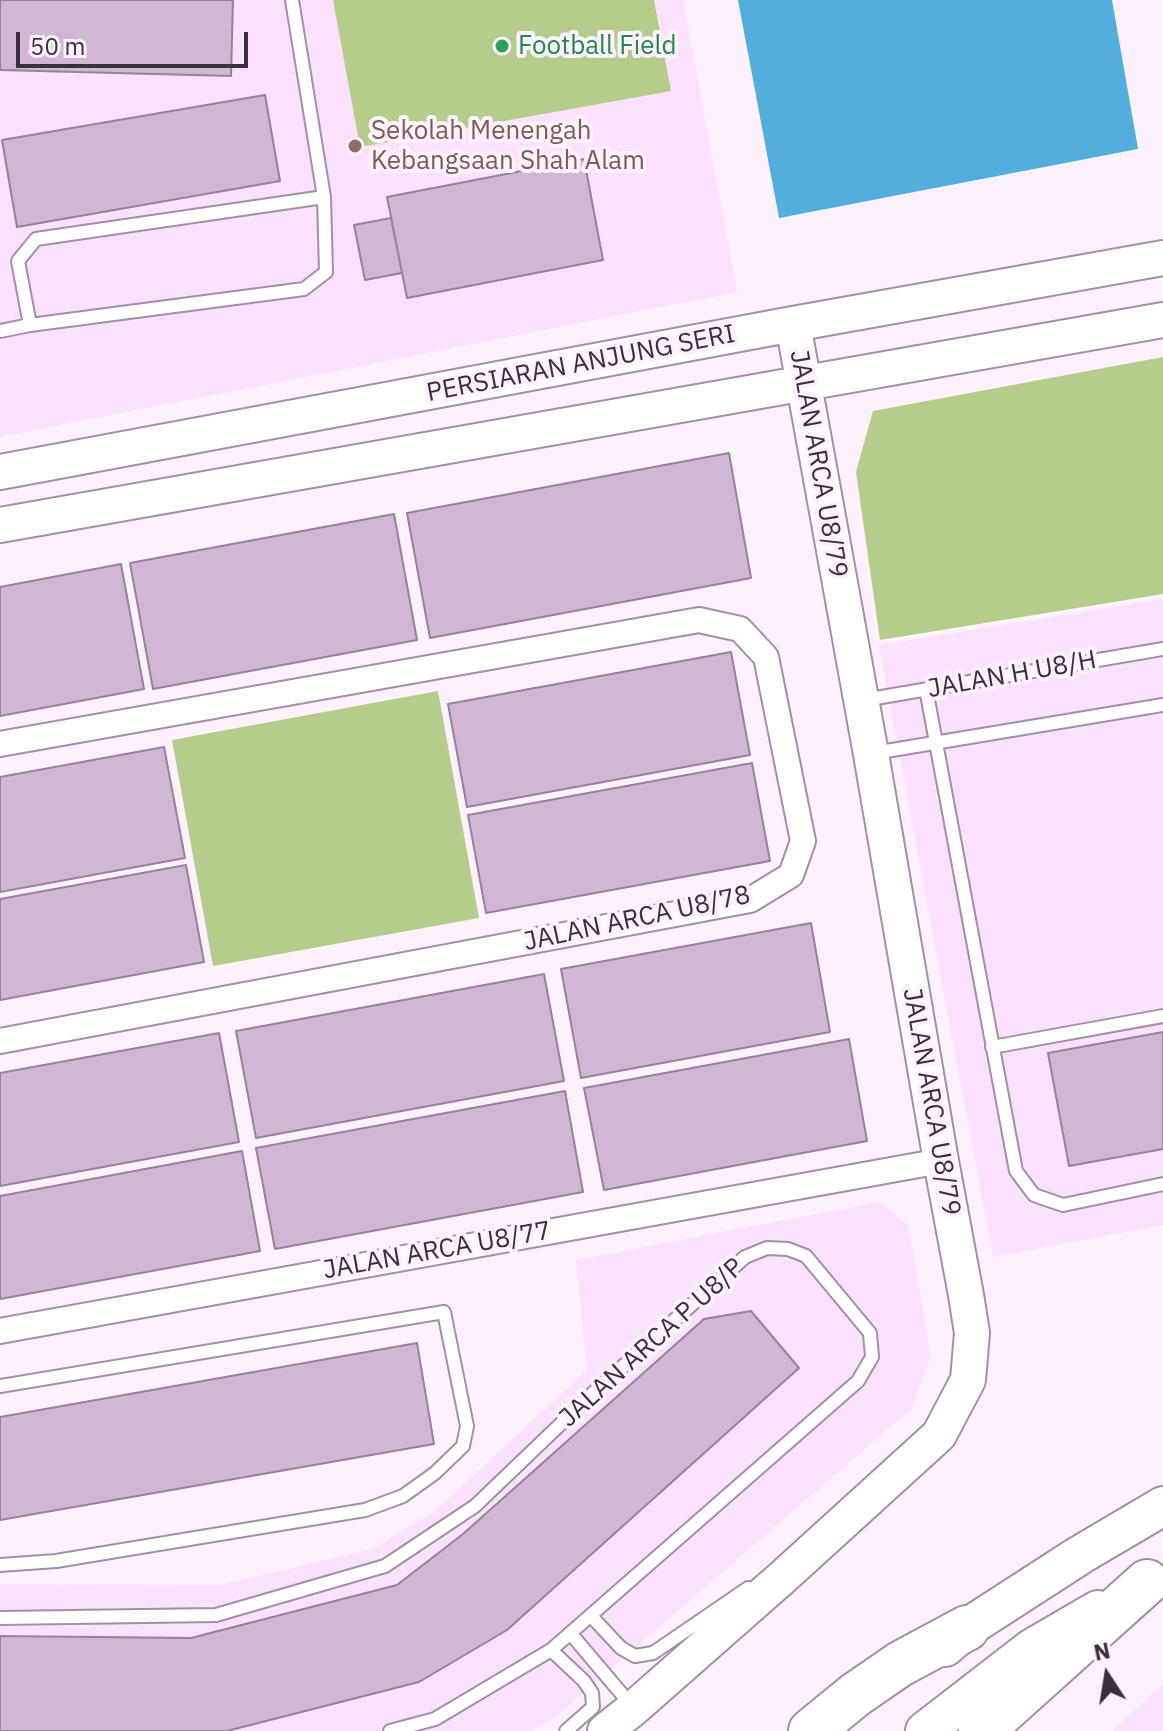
<!DOCTYPE html>
<style>
body{margin:0}
#map{position:relative;width:1163px;height:1731px;overflow:hidden;background:#fcf1fd;font-family:"IBM Plex Sans",sans-serif}
canvas{display:block}
.north{position:absolute;left:1067px;top:1635px;width:80px;height:80px;-webkit-text-stroke:6px #fcf1fd;paint-order:stroke;rotate:348deg;font-size:22px;font-weight:700;line-height:32px;text-align:center;color:#3a303b}
.north::after{content:'';display:block;margin:auto;width:28px;height:36px;background:#3a303b;clip-path:polygon(50% 0,100% 100%,50% 72%,0 100%)}
.scale{position:absolute;left:16px;top:32px;width:232px;height:36px;box-sizing:border-box;border:4px solid #3a303b;border-top:0;padding-left:10px;font-size:24px;line-height:28px;white-space:nowrap;color:#3a303b;-webkit-text-stroke:6px #fcf1fd;paint-order:stroke}
</style>
<div id="map">
<canvas width="1163" height="1731"></canvas>
<div class="north">N</div>
<div class="scale">50 m</div>
</div>
<script>
const context = document.querySelector('canvas').getContext('2d');
context.lineJoin = 'round';
function fill(path, color) { context.fillStyle = color; context.fill(path, 'evenodd'); }
const poly = rows => new Path2D(rows.map(r => 'M' + r).join(''));
function trace(path, color, width, dash) { context.strokeStyle = color; context.lineWidth = width; context.lineCap = dash ? 'butt' : 'round'; context.setLineDash(dash || []); context.stroke(path); }
function drawText(font, color, halo, rows, align = 'center') {
  context.font = font + ' "IBM Plex Sans",sans-serif'; context.lineWidth = 8; context.setLineDash([]); context.textBaseline = 'middle'; context.strokeStyle = halo; context.fillStyle = color; for (const [text, x, y, turn = 0] of rows) {
    context.save(); context.translate(x, y); context.rotate((+turn || 0) * Math.PI / 180); context.textAlign = isNaN(turn) ? turn : align; if (halo) context.strokeText(text, 0, 0); context.fillText(text, 0, 0); context.restore();
  }
}
fill(poly([
 [0,0,683,0,737,292,0,437],
 [1163,599,1163,1225,993,1257,879,645],
 [879,1202,908,1225,931,1357,911,1409,555,1717,531,1731,0,1731,0,1584,221,1585,372,1549,434,1512,587,1370,576,1260],
 [1163,1684,1163,1731,1112,1731]
]), '#fae1fe');
fill(poly([
 [333,0,654,0,671,91,360,147],
 [1163,357,1163,594,880,640,856,472,873,411],
 [438,691,479,918,213,966,172,740]
]), '#b4cd8a');
fill(poly([
 [738,0,1112,0,1138,149,779,218]
]), '#53aedd');
const building = poly([
 [0,0,233,0,231,76,0,70,0,0],
 [265,95,280,181,17,227,2,140,265,95],
 [584,159,603,260,407,298,387,197,584,159],
 [391,218,402,273,365,280,354,225,391,218],
 [729,453,751,578,430,638,407,513,729,453],
 [394,514,417,640,153,689,130,563,394,514],
 [121,564,144,689,0,716,0,587,121,564],
 [731,652,750,755,467,807,448,704,731,652],
 [164,747,185,858,0,892,0,777,164,747],
 [752,763,770,861,486,913,468,815,752,763],
 [186,865,204,962,0,1000,0,899,186,865],
 [811,923,830,1032,581,1078,561,969,811,923],
 [544,974,564,1081,256,1138,236,1031,544,974],
 [1163,1032,1163,1149,1069,1166,1048,1053,1163,1032],
 [219,1033,239,1142,0,1186,0,1073,219,1033],
 [849,1039,867,1141,604,1190,584,1088,849,1039],
 [565,1091,583,1192,275,1249,256,1148,565,1091],
 [242,1151,260,1251,0,1299,0,1196,242,1151],
 [751,1311,799,1368,507,1630,419,1682,227,1731,0,1731,0,1636,191,1638,397,1585,463,1534,704,1319,751,1311],
 [417,1343,434,1444,0,1520,0,1417,417,1343]
]);
fill(building, '#d0b8d4');
trace(building, '#98819c', 2);
const lane = poly([
 [30,325,18,261,36,239,324,197],
 [0,331,30,325,304,289,326,272,324,197,292,0],
 [926,689,1016,1171,1034,1195,1063,1205,1163,1184],
 [864,700,1163,649],
 [874,753,1163,705],
 [992,1047,1163,1016],
 [0,1386,444,1312,467,1426,463,1446,435,1473,403,1496,365,1510,56,1561,0,1565],
 [591,1616,621,1648,635,1656,653,1653,748,1588],
 [0,1618,216,1615,385,1566,475,1506,593,1393,745,1257,767,1248,788,1249,806,1256,870,1333,872,1357,858,1381,551,1650,435,1719,390,1731],
 [571,1634,632,1706],
 [551,1650,584,1681,592,1693,593,1707,566,1731]
]);
const street = poly([
 [0,744,699,620,740,629,766,657,803,841,791,875,750,900,0,1041],
 [0,1331,941,1161]
]);
const secondary = poly([
 [0,472,793,324,1163,258],
 [0,525,1163,320],
 [605,1731,634,1708,784,1576,939,1435,968,1380,972,1333,966,1295,941,1161,871,754,793,324]
]);
const primary = poly([
 [945,1647,967,1628,1080,1555,1163,1506],
 [925,1731,1031,1649,1098,1610]
]);
const highway = poly([
 [811,1731,855,1695,900,1664,967,1628],
 [981,1731,1147,1582]
]);
trace(lane, '#a58ea9', 16);
trace(street, '#a58ea9', 28);
trace(secondary, '#a58ea9', 38);
trace(primary, '#a58ea9', 42);
trace(highway, '#a58ea9', 48);
trace(lane, '#fff', 12);
trace(street, '#fff', 24);
trace(secondary, '#fff', 34);
trace(primary, '#fff', 38);
trace(highway, '#fff', 44);
for (const [x, y, r, color] of [
 [502,46,8,"#2e9e5b"],
 [355,146,8,"#8d6e63"]
]) { const dot = new Path2D(); dot.arc(x, y, r, 0, 2 * Math.PI); context.fillStyle = color; context.fill(dot); trace(dot, '#fcf1fd', 3); }
drawText('26px', '#27864d', '#fcf1fd', [
 ["Football Field",518,46]
], 'left');
drawText('26px', '#785e54', '#fcf1fd', [
 ["Sekolah Menengah",371,131],
 ["Kebangsaan Shah Alam",371,161]
], 'left');
drawText('26px', '#3a303b', '#fcf1fd', [
 ["PERSIARAN ANJUNG SERI",581,364,-11],
 ["JALAN ARCA U8/79",818,464,80],
 ["JALAN H U8/H",1012,675,-10],
 ["JALAN ARCA U8/78",637,919,-12],
 ["JALAN ARCA U8/79",931,1102,80],
 ["JALAN ARCA U8/77",437,1251,-10],
 ["JALAN ARCA P U8/P",652,1343,-42]
]);
</script>
